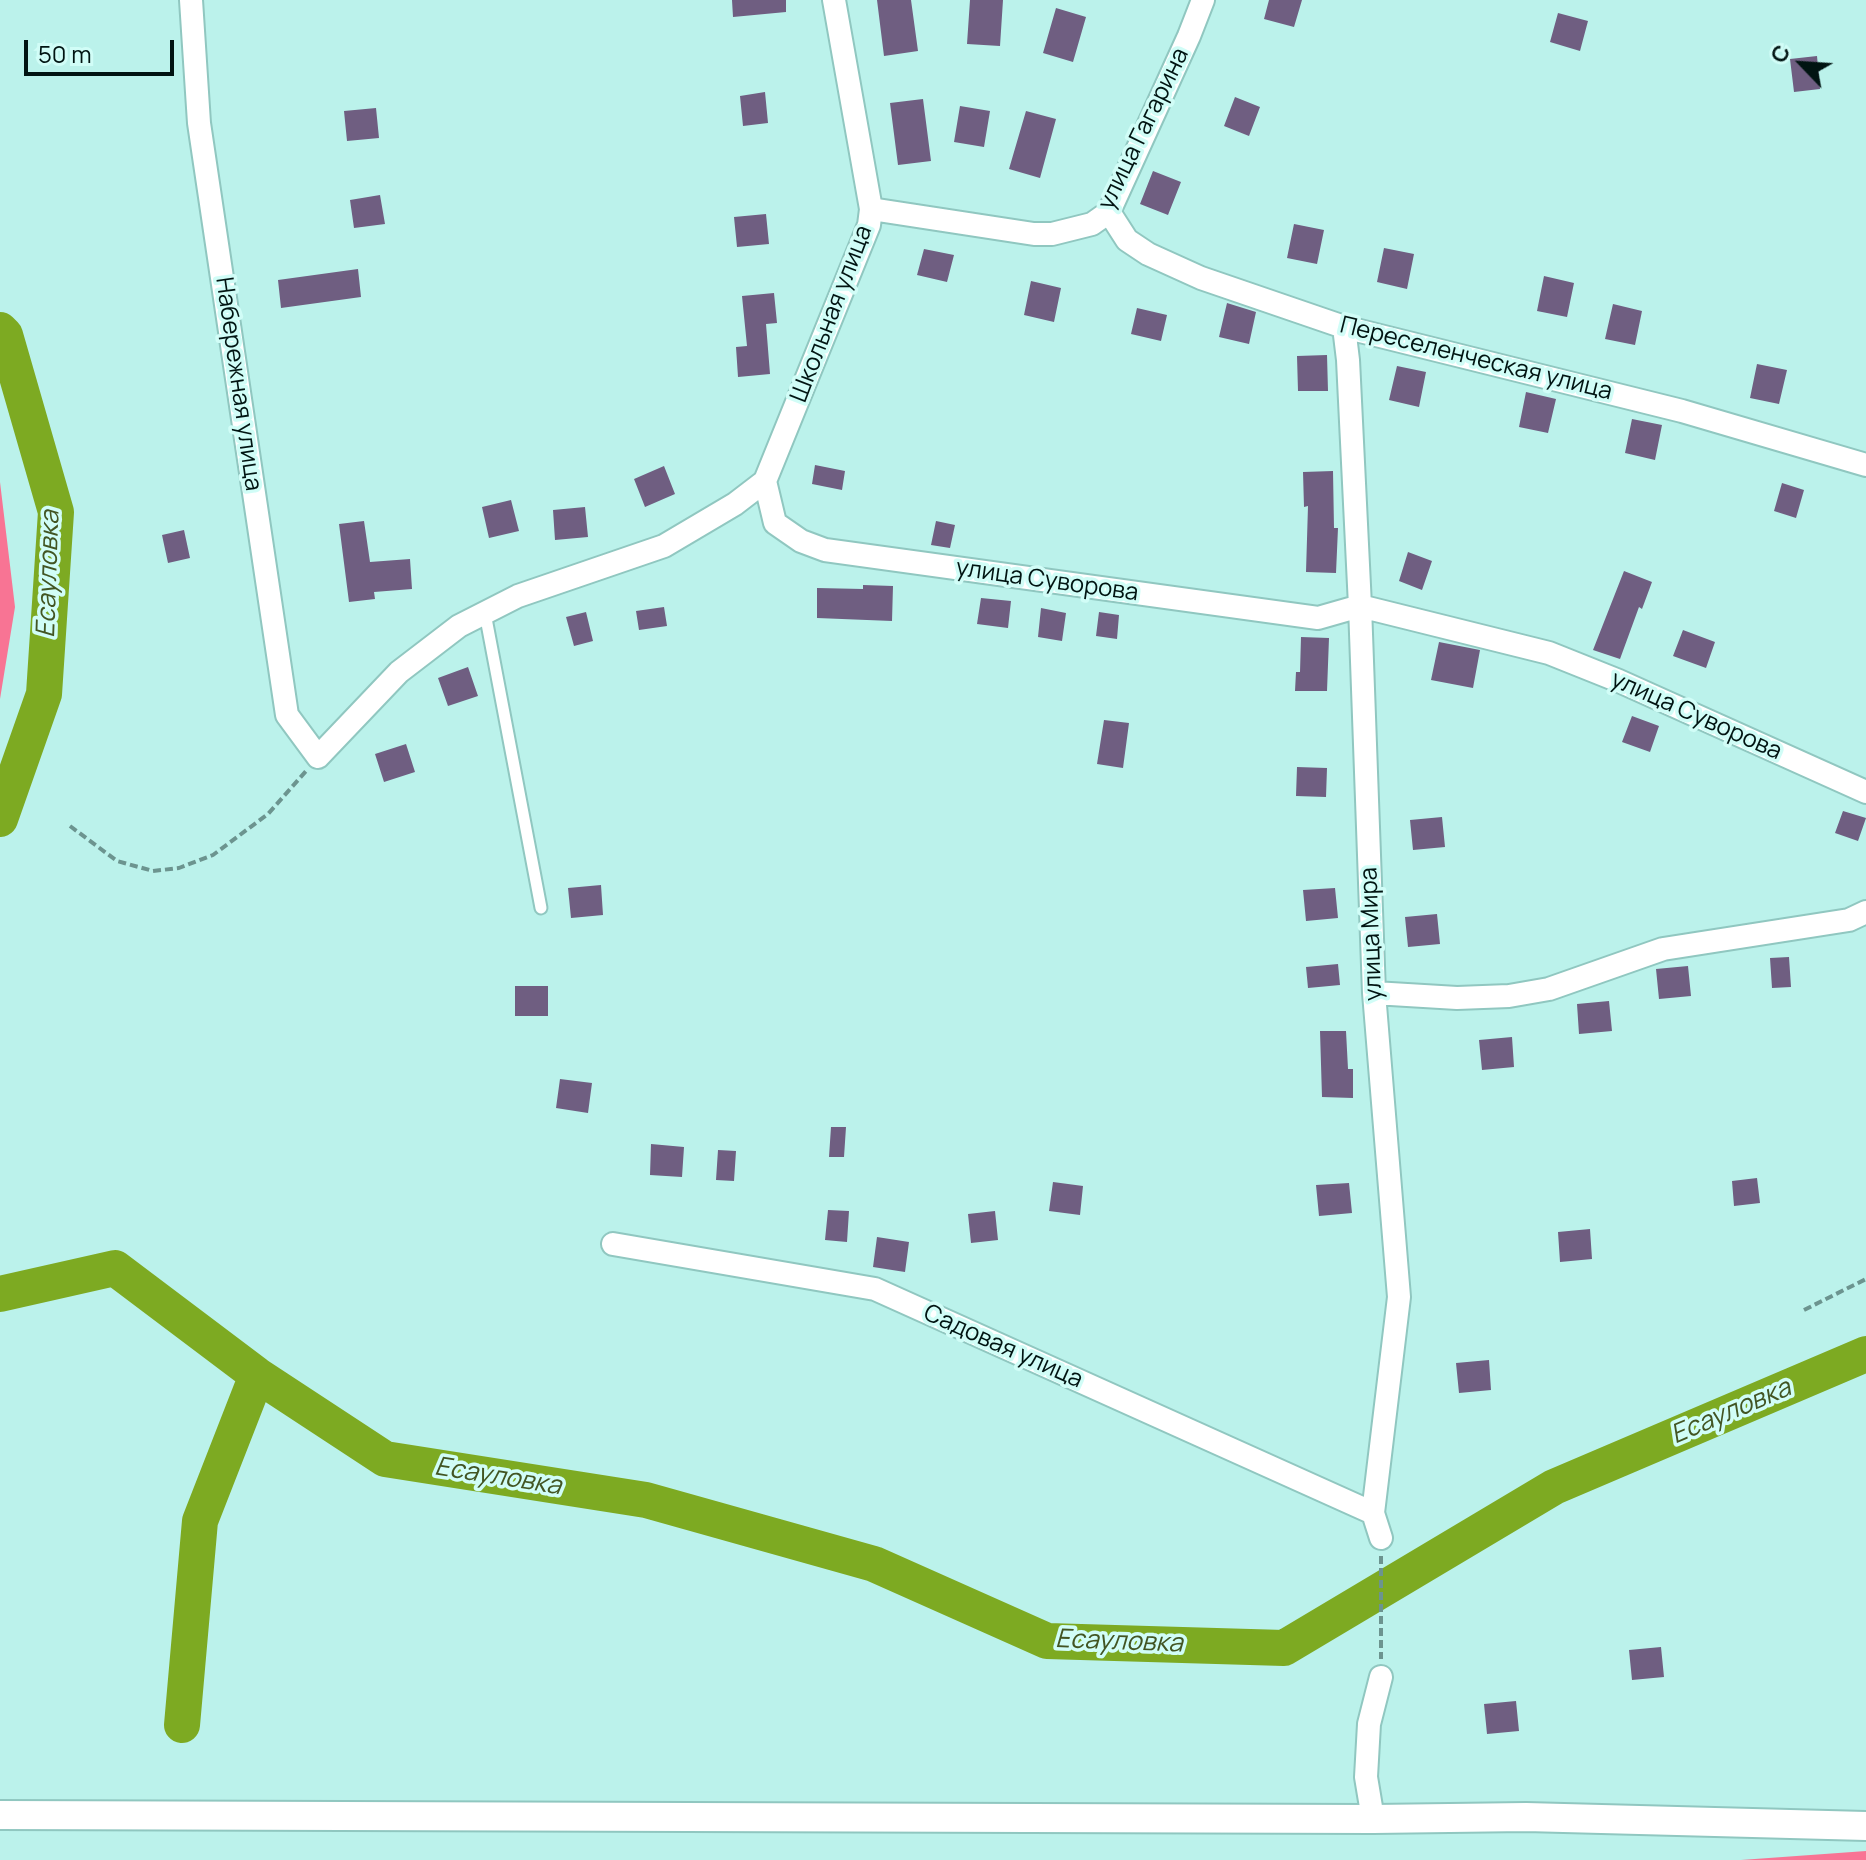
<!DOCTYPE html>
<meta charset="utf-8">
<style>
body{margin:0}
#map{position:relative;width:1866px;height:1860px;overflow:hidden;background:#bbf2eb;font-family:Manrope,sans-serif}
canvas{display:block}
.north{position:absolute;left:1762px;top:24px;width:80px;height:80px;-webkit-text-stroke:6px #d1fdf7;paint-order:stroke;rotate:295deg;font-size:22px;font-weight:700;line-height:32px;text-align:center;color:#011412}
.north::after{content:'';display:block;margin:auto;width:28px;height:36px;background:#011412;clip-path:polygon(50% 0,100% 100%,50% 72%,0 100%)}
.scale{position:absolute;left:24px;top:40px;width:150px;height:36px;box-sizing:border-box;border:4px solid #011412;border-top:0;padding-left:10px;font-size:24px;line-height:28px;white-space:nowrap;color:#011412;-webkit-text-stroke:6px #d1fdf7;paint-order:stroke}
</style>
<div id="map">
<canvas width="1866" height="1860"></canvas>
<div class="north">С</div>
<div class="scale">50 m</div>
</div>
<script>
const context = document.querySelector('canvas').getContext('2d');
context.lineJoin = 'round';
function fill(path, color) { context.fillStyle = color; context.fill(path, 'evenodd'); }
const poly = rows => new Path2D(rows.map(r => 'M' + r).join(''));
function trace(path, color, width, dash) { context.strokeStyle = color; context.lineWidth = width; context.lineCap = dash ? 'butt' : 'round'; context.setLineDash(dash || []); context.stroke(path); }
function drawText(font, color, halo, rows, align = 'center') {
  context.font = font + ' Manrope,sans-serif'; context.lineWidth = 7; context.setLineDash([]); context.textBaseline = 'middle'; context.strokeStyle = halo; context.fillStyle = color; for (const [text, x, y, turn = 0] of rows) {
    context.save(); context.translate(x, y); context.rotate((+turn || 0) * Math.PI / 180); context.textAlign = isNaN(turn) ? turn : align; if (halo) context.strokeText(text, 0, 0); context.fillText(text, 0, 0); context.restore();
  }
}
fill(poly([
 [0,482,15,607,0,699],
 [1866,1851,1866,1860,1741,1860]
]), '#f87494');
trace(poly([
 [0,330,5,335,56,512,44,694,0,819],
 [0,1294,115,1268,257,1375,385,1459,646,1500,874,1564,1047,1641,1284,1648,1554,1487,1866,1354],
 [182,1725,200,1521,257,1375]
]), '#7daa22', 36);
fill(poly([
 [732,0,786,0,786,12,733,17],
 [877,0,911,0,918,51,884,56],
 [970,0,1003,0,1000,46,967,44],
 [1269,0,1302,0,1294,27,1264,19],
 [1056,8,1086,17,1073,62,1043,53],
 [1558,13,1588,21,1580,51,1550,42],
 [1817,56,1820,89,1794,92,1790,59],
 [765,92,768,123,743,126,740,96],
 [1235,97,1260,107,1249,136,1224,126],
 [923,99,931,161,898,165,890,103],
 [960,106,990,111,984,147,954,142],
 [376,108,379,138,347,141,344,111],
 [1026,111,1056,119,1040,178,1009,169],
 [1153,171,1181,182,1168,215,1140,204],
 [380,195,385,224,354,228,350,200],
 [766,214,769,244,737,247,734,217],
 [1294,224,1324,230,1317,264,1287,258],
 [1384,248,1414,254,1407,289,1377,282],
 [924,249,954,255,947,282,917,275],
 [358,269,361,297,281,308,278,280],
 [1544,276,1574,283,1567,317,1537,311],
 [1031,281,1061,288,1054,322,1024,315],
 [774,293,777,323,766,324,770,374,738,377,736,347,747,346,742,296],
 [1227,303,1256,312,1249,344,1219,337],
 [1613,304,1642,311,1635,345,1605,339],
 [1137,308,1167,315,1161,341,1131,334],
 [1327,355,1328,391,1298,391,1297,356],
 [1757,364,1787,370,1779,404,1750,398],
 [1397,366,1426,372,1419,407,1389,400],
 [1526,392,1556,399,1548,433,1519,427],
 [1632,419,1662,425,1655,460,1625,453],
 [815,465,845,471,842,490,812,484],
 [664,466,675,494,645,507,634,479],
 [1333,471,1334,528,1338,528,1336,573,1306,572,1308,506,1304,507,1303,472],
 [1782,483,1804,490,1796,518,1774,511],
 [511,500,519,531,489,538,482,507],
 [585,507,588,537,555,540,553,510],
 [364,521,370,562,410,559,412,589,374,592,375,599,349,602,339,524],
 [936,521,955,525,950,548,931,545],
 [184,530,190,558,168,563,162,535],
 [1408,552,1432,561,1422,590,1399,581],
 [1624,571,1652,582,1642,609,1639,607,1620,659,1593,650],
 [863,585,893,586,892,621,817,618,817,588,863,589],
 [981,598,1011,601,1008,628,977,624],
 [664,607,667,626,639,630,636,611],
 [1041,608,1066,613,1062,641,1038,637],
 [586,612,593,641,574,646,566,617],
 [1099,612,1119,615,1117,639,1096,636],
 [1683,630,1715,642,1706,668,1673,656],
 [1301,637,1329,638,1327,691,1295,691,1296,672,1300,672],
 [1439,642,1480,650,1473,688,1431,680],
 [468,667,478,696,448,706,438,678],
 [1632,716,1659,726,1650,752,1622,742],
 [1104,720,1129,723,1123,768,1097,764],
 [406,744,415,772,384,782,375,754],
 [1297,767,1327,768,1326,797,1296,796],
 [1843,811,1866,818,1858,841,1835,833],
 [1442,817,1445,847,1413,850,1410,820],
 [601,885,603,915,571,918,568,888],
 [1335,888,1338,918,1306,921,1303,890],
 [1437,914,1440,944,1408,947,1405,917],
 [1789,957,1791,987,1772,988,1770,958],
 [1338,964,1340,985,1308,988,1306,967],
 [1688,966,1691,996,1659,999,1656,969],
 [515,986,548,986,548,1016,515,1016],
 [1609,1001,1612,1031,1579,1034,1577,1004],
 [1320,1031,1346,1031,1348,1069,1353,1069,1353,1098,1322,1097],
 [1512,1037,1514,1067,1482,1070,1479,1040],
 [560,1079,592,1083,588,1113,556,1108],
 [831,1127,846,1127,844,1157,829,1157],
 [651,1144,684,1147,682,1177,650,1175],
 [718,1150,736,1151,734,1181,716,1180],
 [1757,1178,1760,1203,1734,1206,1732,1181],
 [1053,1182,1083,1186,1080,1215,1049,1211],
 [1349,1183,1352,1213,1319,1216,1316,1185],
 [828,1210,849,1211,847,1242,825,1240],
 [995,1211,998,1240,971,1243,968,1214],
 [1590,1229,1592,1259,1560,1262,1558,1232],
 [877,1237,909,1242,905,1272,873,1267],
 [1489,1360,1491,1390,1459,1393,1456,1363],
 [1661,1647,1664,1677,1632,1680,1629,1650],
 [1516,1701,1519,1731,1487,1734,1484,1704]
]), '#6f5e81');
const service = poly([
 [485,613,541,908]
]);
const minor = poly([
 [191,0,199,123,287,715,318,757,399,672,459,626,518,596,664,546,735,504,765,481],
 [871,209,1034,234,1052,234,1092,224,1109,212,1189,36,1203,0],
 [1109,212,1127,240,1148,254,1201,278,1344,327,1682,411,1866,465],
 [1344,327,1348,360,1360,606,1374,993,1399,1297,1373,1513,1381,1538],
 [765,481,775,523,801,541,825,550,1318,618,1360,606,1549,653,1619,681,1866,792],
 [765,481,869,225,871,209,834,0],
 [1374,993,1457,998,1509,996,1549,989,1663,949,1849,920,1866,912],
 [613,1244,875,1289,1373,1513],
 [1373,1819,1366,1777,1369,1724,1381,1677]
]);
const tertiary = poly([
 [0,1815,1373,1819,1526,1817,1866,1826]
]);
trace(service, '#90c7c0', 15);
trace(minor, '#90c7c0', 26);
trace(tertiary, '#90c7c0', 32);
trace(poly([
 [70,826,117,861,153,871,179,868,213,855,268,814,307,770],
 [1804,1310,1866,1279],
 [1381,1556,1381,1659]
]), '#6c948f', 4, [8, 4]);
trace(service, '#fff', 11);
trace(minor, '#fff', 22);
trace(tertiary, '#fff', 28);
drawText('24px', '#011412', '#d1fdf7', [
 ["улица Гагарина",1144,129,-64],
 ["Школьная улица",832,314,-69],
 ["Переселенческая улица",1476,359,14],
 ["Набережная улица",238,384,82],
 ["улица Суворова",1047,581,8],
 ["улица Суворова",1696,716,24],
 ["улица Мира",1372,934,-92],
 ["Садовая улица",1003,1347,24]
]);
drawText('italic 26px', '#425523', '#d1fdf7', [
 ["Есауловка",49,574,-88],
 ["Есауловка",1731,1412,-23],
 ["Есауловка",498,1477,9],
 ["Есауловка",1119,1642,2]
]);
</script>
